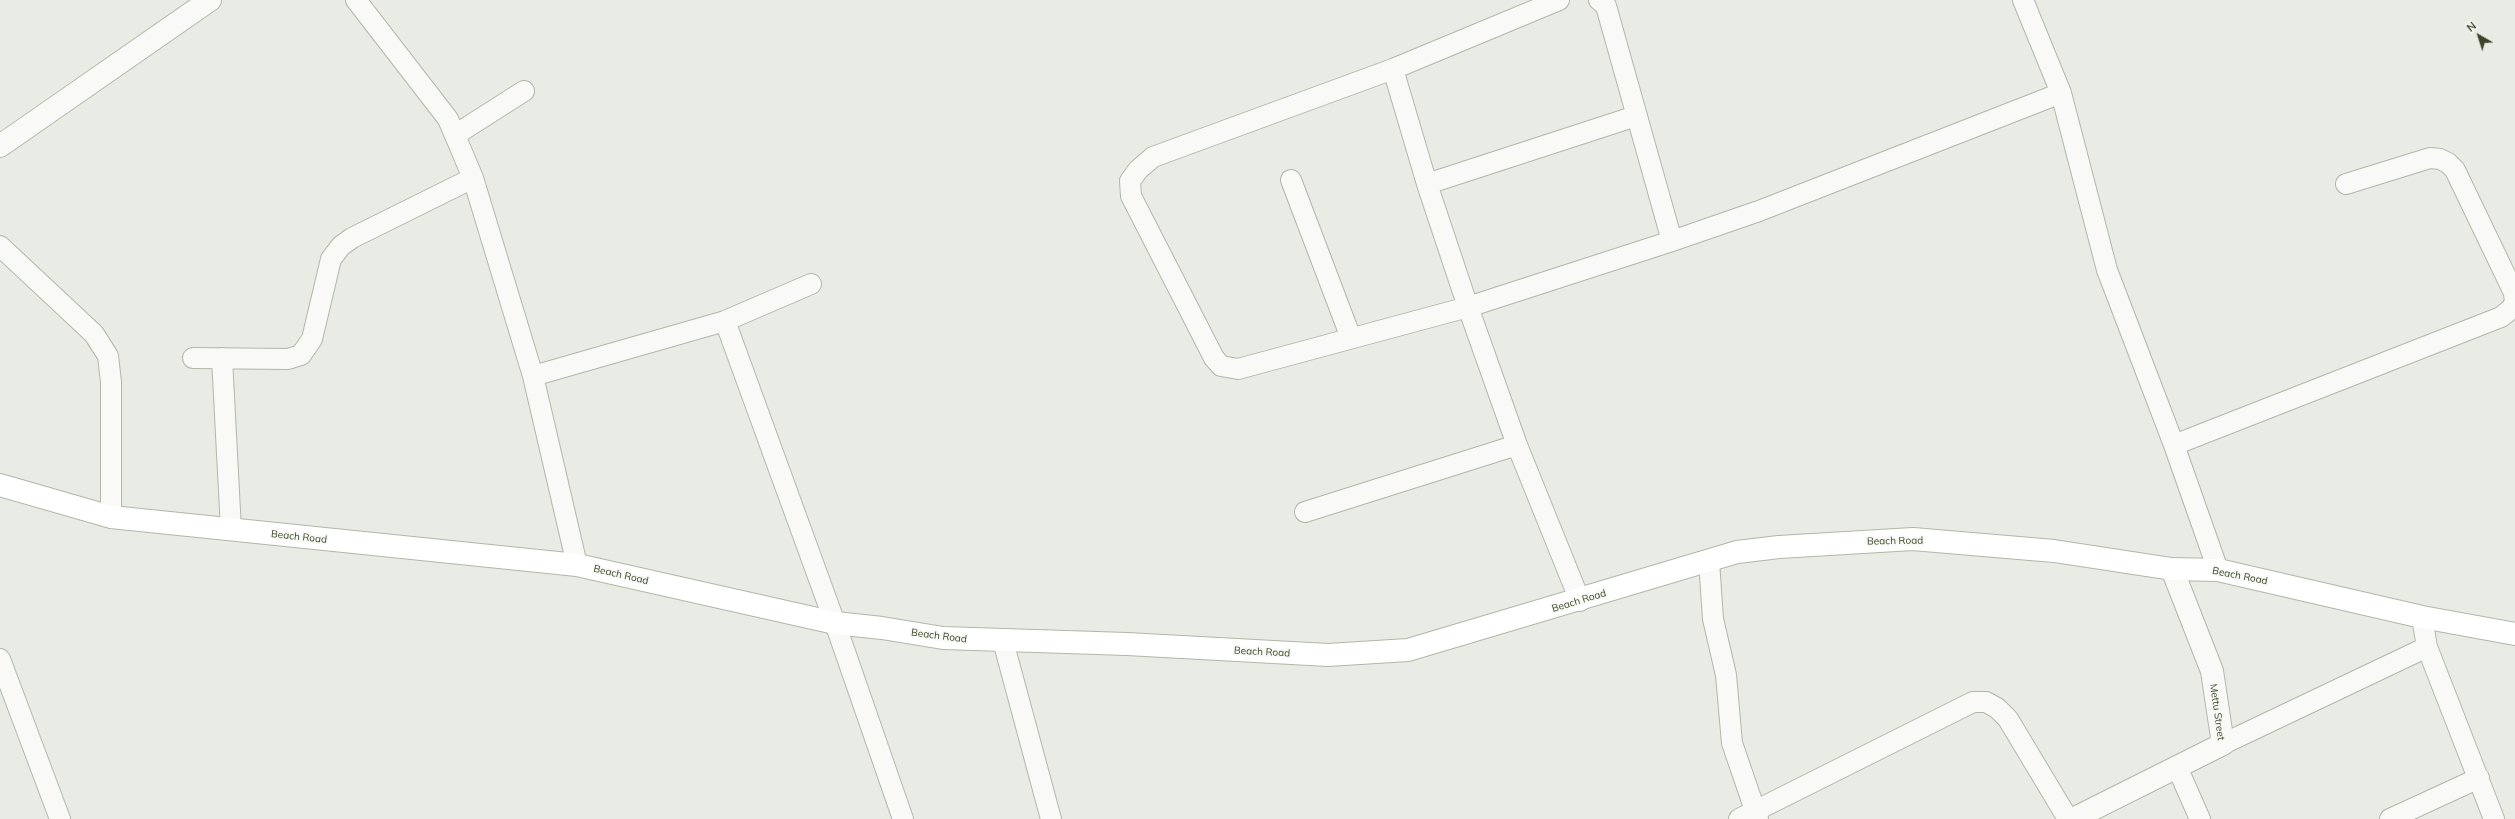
<!DOCTYPE html>
<style>
body{margin:0}
#map{position:relative;width:2515px;height:819px;overflow:hidden;background:#e9ece4;font-family:Mulish,sans-serif}
canvas{display:block}
.north{position:absolute;left:2459px;top:16px;width:40px;height:40px;-webkit-text-stroke:3px #f7f9f4;paint-order:stroke;rotate:321deg;font-size:11px;font-weight:700;line-height:16px;text-align:center;color:#3b452a}
.north::after{content:'';display:block;margin:auto;width:14px;height:18px;background:#3b452a;clip-path:polygon(50% 0,100% 100%,50% 72%,0 100%)}
</style>
<div id="map">
<canvas width="2515" height="819"></canvas>
<div class="north">N</div>
</div>
<script>
const context = document.querySelector('canvas').getContext('2d');
context.lineJoin = 'round';
const poly = rows => new Path2D(rows.map(r => 'M' + r).join(''));
function trace(path, color, width, dash) { context.strokeStyle = color; context.lineWidth = width; context.lineCap = dash ? 'butt' : 'round'; context.setLineDash(dash || []); context.stroke(path); }
function drawText(font, color, halo, rows, align = 'center') {
  context.font = font + ' Mulish,sans-serif'; context.lineWidth = 3.5; context.setLineDash([]); context.textBaseline = 'middle'; context.strokeStyle = halo; context.fillStyle = color; for (const [text, x, y, turn = 0] of rows) {
    context.save(); context.translate(x, y); context.rotate((+turn || 0) * Math.PI / 180); context.textAlign = isNaN(turn) ? turn : align; if (halo) context.strokeText(text, 0, 0); context.fillText(text, 0, 0); context.restore();
  }
}
const minor = poly([
 [356,0,448,119,473,178,533,376,577,565],
 [1559,0,1393,69,1153,157,1138,170,1130,181,1131,196,1214,358,1221,366,1238,369,1468,307,1672,241,1759,211,2061,93],
 [1599,0,1606,6,1672,241],
 [2023,0,2061,93,2107,270,2174,445,2218,570],
 [1393,69,1427,184,1468,307,1517,445,1580,601],
 [455,135,524,91],
 [1291,180,1351,338],
 [1427,184,1636,116],
 [0,246,94,334,108,356,111,382,111,517],
 [725,321,835,623,903,819],
 [193,358,288,359,301,355,312,339,331,259,341,246,352,238,473,178],
 [222,358,231,530],
 [533,376,725,321,811,284],
 [2174,445,2501,317,2510,310,2515,303,2514,293,2455,170,2448,163,2440,159,2430,158,2346,184],
 [1305,512,1517,445],
 [1709,561,1713,619,1726,675,1732,743,1758,819],
 [2422,617,2427,647,2494,819],
 [1003,641,1051,819],
 [0,659,60,819],
 [2223,744,2427,647],
 [2177,767,2200,819],
 [1739,819,1973,702,1986,702,1997,708,2008,719,2068,819],
 [2390,819,2479,778]
]);
const tertiary = poly([
 [0,146,210,0],
 [2073,819,2223,744,2212,671,2172,569]
]);
const secondary = poly([
 [0,485,111,517,577,565,835,623,882,628,943,638,1127,644,1328,655,1408,650,1737,552,1779,547,1913,539,2054,551,2172,569,2218,570,2422,617,2515,634]
]);
trace(minor, '#b1b7a8', 22);
trace(tertiary, '#b1b7a8', 24);
trace(secondary, '#b1b7a8', 24);
trace(minor, '#f9faf7', 20);
trace(tertiary, '#f9faf7', 22);
trace(secondary, '#fff', 22);
drawText('10px', '#3b452a', '#f7f9f4', [
 ["Beach Road",299,537,6],
 ["Beach Road",1895,541,-1],
 ["Beach Road",621,575,13],
 ["Beach Road",2240,576,11],
 ["Beach Road",1579,601,-17],
 ["Beach Road",939,636,7],
 ["Beach Road",1262,652,3],
 ["Mettu Street",2217,712,82]
]);
</script>
